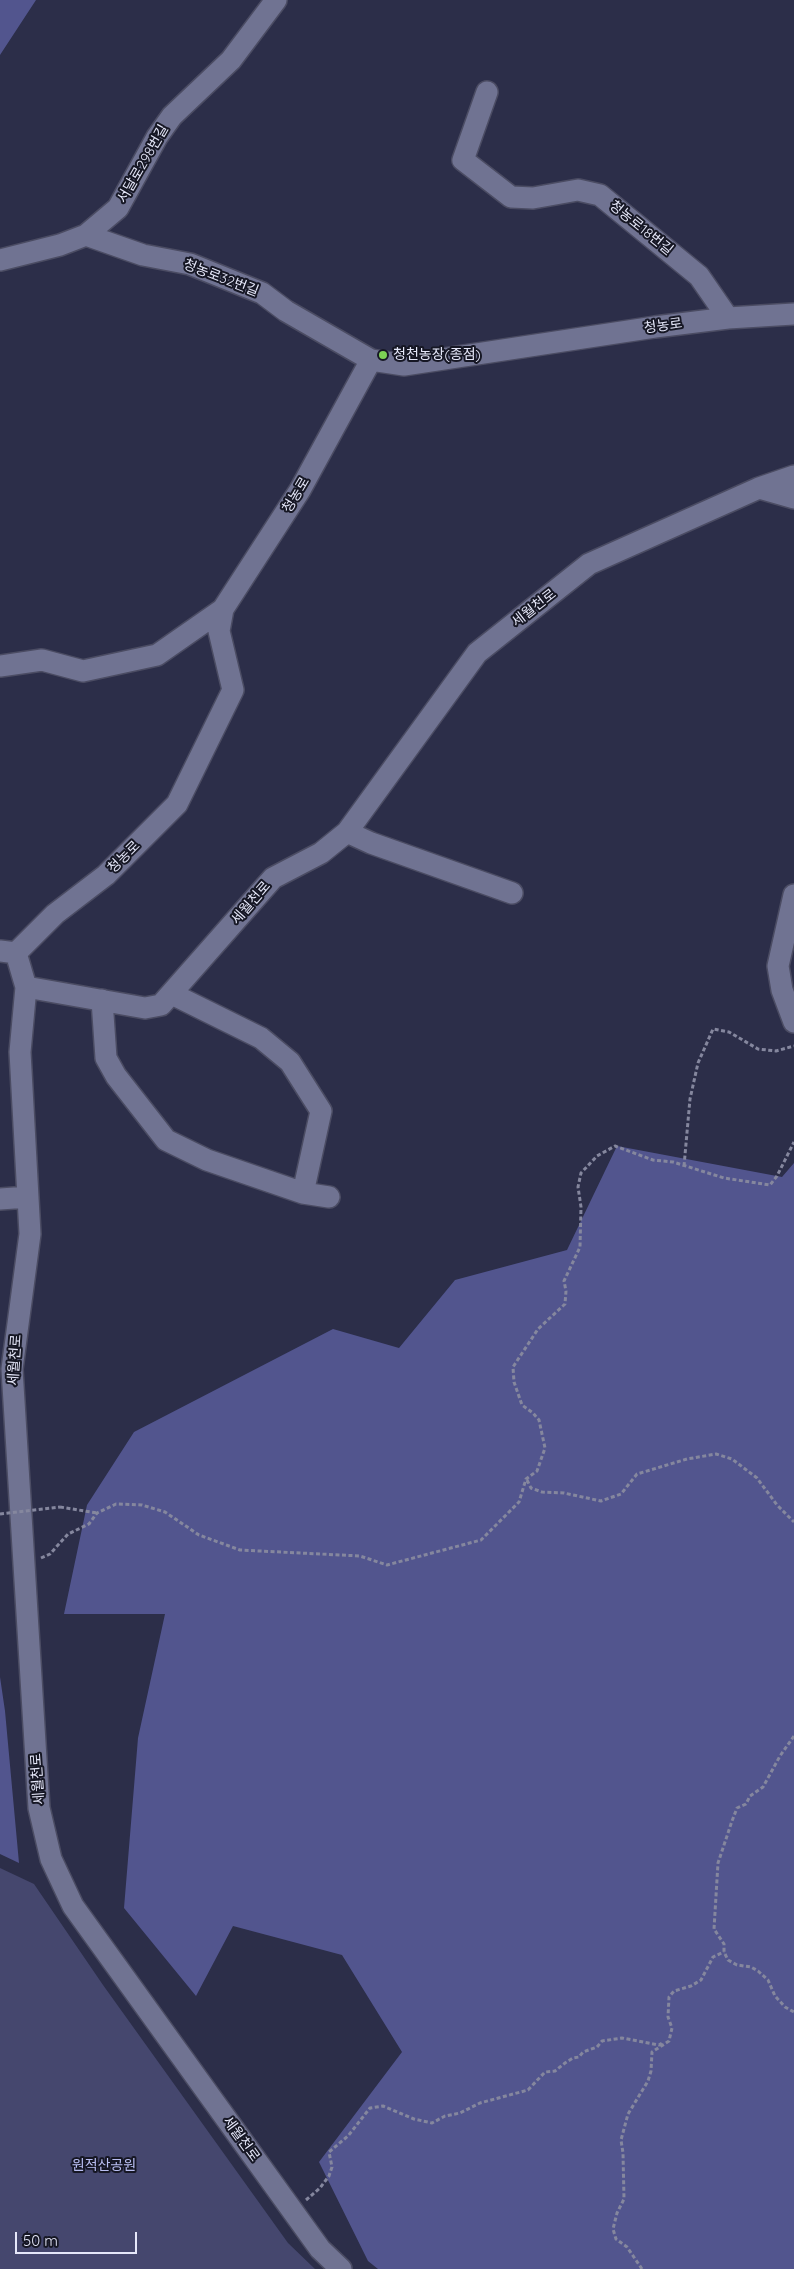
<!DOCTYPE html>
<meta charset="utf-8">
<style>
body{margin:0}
#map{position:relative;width:794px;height:2269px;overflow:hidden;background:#2c2e49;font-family:Quicksand,sans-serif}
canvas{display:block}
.scale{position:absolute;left:15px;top:2232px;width:122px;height:22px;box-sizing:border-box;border:2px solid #e5e7f9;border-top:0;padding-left:6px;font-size:15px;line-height:18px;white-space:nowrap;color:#e5e7f9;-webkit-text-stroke:4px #161724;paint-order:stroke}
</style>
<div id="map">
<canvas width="794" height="2269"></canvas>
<div class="scale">50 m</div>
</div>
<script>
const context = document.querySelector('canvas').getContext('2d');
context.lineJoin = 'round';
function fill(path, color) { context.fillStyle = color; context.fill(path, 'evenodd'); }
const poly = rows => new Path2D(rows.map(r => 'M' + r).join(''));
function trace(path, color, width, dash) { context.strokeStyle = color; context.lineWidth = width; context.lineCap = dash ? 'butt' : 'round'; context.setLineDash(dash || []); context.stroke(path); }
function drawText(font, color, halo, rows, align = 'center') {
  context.font = font + ' Quicksand,"Noto Sans KR",sans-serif'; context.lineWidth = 4; context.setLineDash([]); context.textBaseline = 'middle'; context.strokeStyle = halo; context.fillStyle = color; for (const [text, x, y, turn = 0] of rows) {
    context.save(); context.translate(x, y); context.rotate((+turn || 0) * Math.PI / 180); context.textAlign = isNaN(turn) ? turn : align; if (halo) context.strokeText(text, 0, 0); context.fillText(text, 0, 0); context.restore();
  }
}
fill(poly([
 [0,1868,34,1884,103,1985,288,2243,315,2269,0,2269]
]), '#45476e');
fill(poly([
 [0,0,36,0,0,55],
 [617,1146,782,1177,794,1163,794,2269,378,2269,368,2261,319,2162,402,2052,342,1955,233,1926,196,1996,124,1908,138,1738,165,1614,64,1614,87,1505,134,1432,333,1329,399,1348,455,1280,567,1250],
 [0,1677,5,1711,19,1863,0,1854]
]), '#52558e');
const minor = poly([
 [487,92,463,160,511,197,533,198,578,190,600,195,699,276,728,318],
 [86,235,143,255,190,264,262,293,286,311,371,360],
 [0,260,60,245,86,235,118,208,157,137,172,116,231,60,276,0],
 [759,488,794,498],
 [0,666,42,660,83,671,157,655,223,609],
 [347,832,371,843,512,893],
 [794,895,778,966,782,990,794,1022],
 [0,951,16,953,55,914,106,875,177,804,233,690,219,631,223,609,300,490,371,360,404,365,655,327,728,318,794,314],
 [16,953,26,987],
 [172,994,261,1038,290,1062,321,1111,303,1193],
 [102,1000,106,1058,116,1076,166,1140,207,1160,303,1193,329,1197],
 [0,1199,28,1197],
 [341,2269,320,2249,73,1906,51,1859,39,1808,12,1369,30,1234,20,1052,26,987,145,1008,161,1005,273,878,321,853,347,832,477,653,589,564,759,488,794,476]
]);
trace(minor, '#4b4c63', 24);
trace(poly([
 [684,1166,690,1099,698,1063,713,1029,729,1032,758,1049,776,1051,794,1046],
 [527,1480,531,1488,542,1492,564,1493,601,1501,621,1494,637,1474,687,1459,716,1454,732,1459,757,1478,777,1505,794,1522],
 [60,1507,97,1513],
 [41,1558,50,1554,68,1534,89,1524,97,1513,116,1504,142,1505,165,1512,199,1535,240,1550,360,1556,387,1565,481,1540,519,1502,526,1479,537,1471,545,1448,539,1420,533,1413,522,1405,514,1382,513,1367,538,1329,565,1304,566,1291,564,1281,580,1247,581,1207,578,1187,581,1173,597,1156,615,1146,653,1160,673,1162,724,1178,770,1185,777,1176,794,1142],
 [794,1736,780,1756,763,1787,750,1796,746,1804,737,1808,732,1821,718,1863,714,1929,724,1944,724,1952,728,1960,737,1965,751,1967,758,1971,768,1980,775,1996,785,2007,794,2012],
 [306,2200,320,2188,329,2176,332,2167,329,2152,348,2136,370,2108,383,2106,414,2119,432,2123,445,2116,460,2113,480,2103,528,2090,545,2072,555,2071,565,2063,573,2058,579,2057,583,2052,597,2047,602,2041,622,2038,659,2045,662,2043],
 [642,2269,627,2247,616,2239,613,2229,617,2213,624,2199,623,2153,621,2140,628,2114,648,2081,651,2071,652,2052,669,2041,672,2028,668,2017,669,1997,674,1991,691,1986,701,1980,713,1957,724,1952]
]), '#85879e', 3, [4, 2.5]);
trace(minor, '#707392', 21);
trace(poly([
 [0,1514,60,1507]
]), '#85879e', 3, [4, 2.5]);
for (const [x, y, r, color] of [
 [383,355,5,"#7dd154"]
]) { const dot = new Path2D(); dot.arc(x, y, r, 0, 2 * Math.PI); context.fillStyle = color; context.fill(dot); trace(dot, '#161724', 2); }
drawText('14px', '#e5e7f9', '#161724', [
 ["서달로298번길",143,164,-60],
 ["청농로18번길",641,228,39],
 ["청농로32번길",221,278,21],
 ["청농로",663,326,-8],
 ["청농로",296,495,-59],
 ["세월천로",534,608,-38],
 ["청농로",124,857,-45],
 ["세월천로",251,903,-49],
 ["세월천로",15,1360,-86],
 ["세월천로",38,1779,-94],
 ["세월천로",241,2139,54]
]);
drawText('14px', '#e5e7f9', '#161724', [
 ["청천농장(종점)",393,355]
], 'left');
drawText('14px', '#babff2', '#161724', [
 ["원적산공원",104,2166]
]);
</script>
